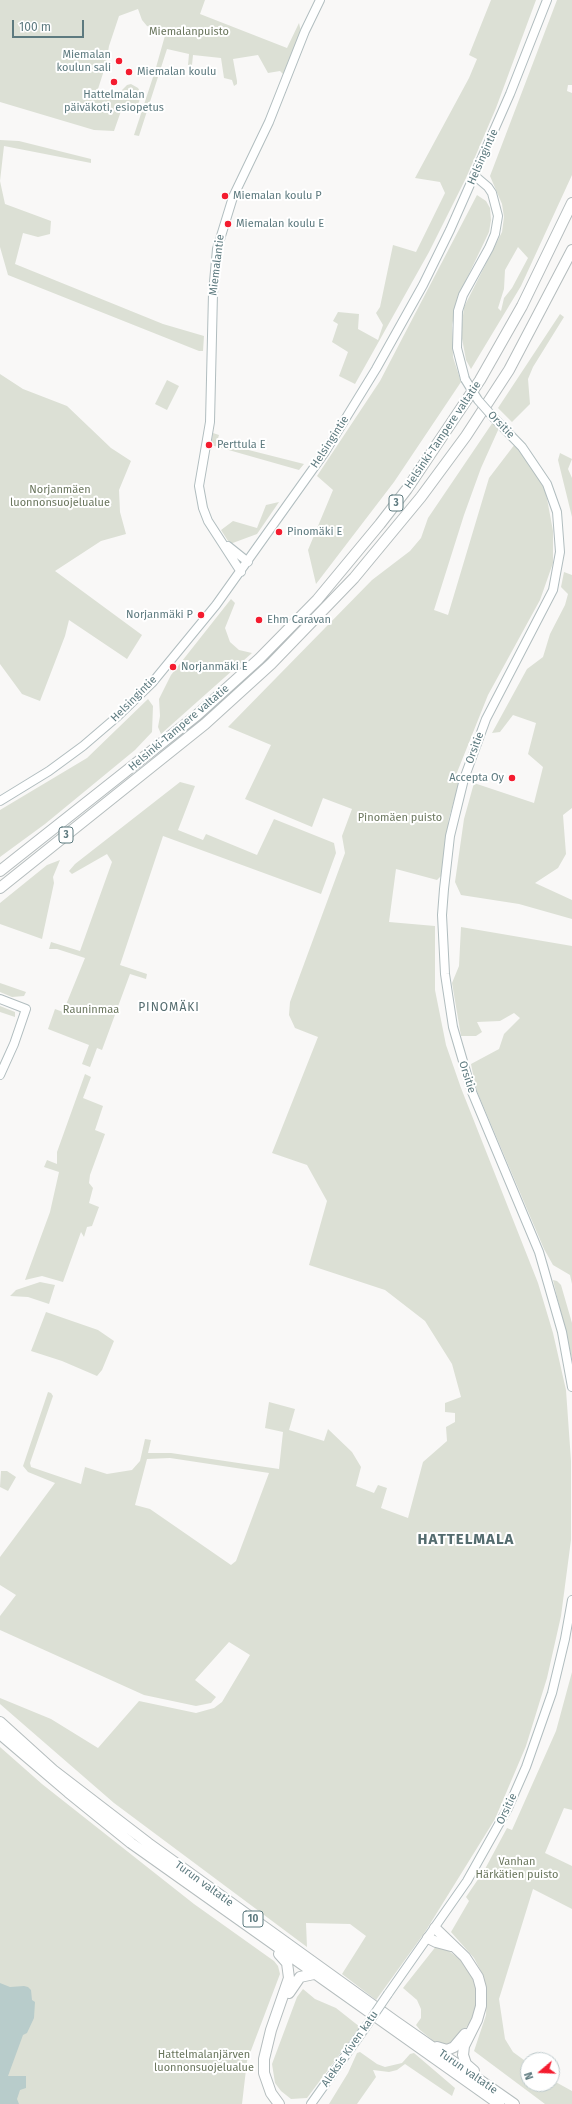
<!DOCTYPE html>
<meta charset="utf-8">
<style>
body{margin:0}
#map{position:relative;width:572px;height:2104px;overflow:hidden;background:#f9f8f7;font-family:"Fira Sans",sans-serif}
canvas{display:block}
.north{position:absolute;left:520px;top:2052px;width:40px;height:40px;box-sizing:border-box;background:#fff;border:1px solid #becacc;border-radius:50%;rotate:251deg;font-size:11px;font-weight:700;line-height:16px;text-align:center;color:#5d7a7f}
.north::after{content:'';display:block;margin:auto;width:14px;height:18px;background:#f41c2f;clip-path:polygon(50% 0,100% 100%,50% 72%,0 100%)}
.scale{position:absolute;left:12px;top:20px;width:72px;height:18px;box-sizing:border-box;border:2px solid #5d7a7f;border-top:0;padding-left:5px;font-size:12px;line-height:14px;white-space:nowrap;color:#5d7a7f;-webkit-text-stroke:3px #fff;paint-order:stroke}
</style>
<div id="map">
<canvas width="572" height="2104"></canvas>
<div class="north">N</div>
<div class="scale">100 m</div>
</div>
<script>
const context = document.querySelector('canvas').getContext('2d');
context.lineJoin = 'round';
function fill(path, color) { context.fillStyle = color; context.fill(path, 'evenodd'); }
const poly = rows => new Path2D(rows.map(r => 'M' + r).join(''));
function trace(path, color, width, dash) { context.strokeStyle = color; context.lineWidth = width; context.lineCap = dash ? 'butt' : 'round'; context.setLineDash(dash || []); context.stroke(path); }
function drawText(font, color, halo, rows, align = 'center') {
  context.font = font + ' "Fira Sans",sans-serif'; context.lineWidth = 4; context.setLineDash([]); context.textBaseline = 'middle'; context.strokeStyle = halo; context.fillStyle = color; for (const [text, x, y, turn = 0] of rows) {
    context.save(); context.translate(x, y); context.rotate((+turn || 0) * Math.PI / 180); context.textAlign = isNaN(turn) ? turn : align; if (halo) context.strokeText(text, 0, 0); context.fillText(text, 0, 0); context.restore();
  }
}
fill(poly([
 [0,0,205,0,200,14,287,48,299,23,301,32,284,75,280,71,268,73,258,55,233,59,237,81,237,84,234,86,232,80,224,78,221,58,193,55,192,65,188,65,189,54,167,49,139,136,134,135,155,71,166,32,147,26,142,20,138,9,119,16,109,46,106,64,98,89,116,96,127,85,131,84,138,88,141,93,139,102,135,107,121,111,114,131,94,130,0,102],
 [491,0,536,0,496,108,466,178,429,252,355,384,339,376,348,352,332,342,338,324,333,321,338,312,359,314,358,329,378,340,383,325,376,313,380,307,393,245,416,252,445,193,440,182,415,178,469,78,477,59,469,55],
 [557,0,572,0,572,85,568,85,567,91,572,93,572,175,521,286,471,369,466,360,461,333,464,307,502,232,504,217,502,204,490,176],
 [518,247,528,258,512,288,504,298,501,311,498,308,504,289,505,270],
 [0,140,19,141,91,159,91,163,4,146,0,181,5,204,51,221,50,234,38,237,23,233,15,264,163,324,204,336,203,351,199,351,8,275,0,247],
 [477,195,486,201,490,208,491,220,489,232,458,297,452,325,453,357,461,382,394,482,316,584,308,550,333,490,317,476,380,381],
 [560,314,564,317,533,367,528,379,530,404,512,422,498,408],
 [0,374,23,389,67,406,111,448,131,461,119,490,120,512,126,534,101,541,55,571,142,635,127,659,69,620,65,636,40,701,22,694,0,664],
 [167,380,179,386,167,410,155,404],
 [493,422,499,428,481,468,464,515,434,610,448,615,489,478,515,444,536,470,546,493,553,531,553,563,540,600,488,695,454,780,459,783,449,818,441,876,437,880,396,869,389,922,435,926,435,990,446,1045,461,1088,538,1283,553,1333,566,1390,571,1461,571,1540,561,1616,547,1678,526,1746,495,1819,425,1932,376,2000,342,1974,366,1936,350,1924,306,1923,307,1947,114,1803,0,1704,0,1698,51,1719,98,1748,139,1701,196,1713,214,1708,222,1702,250,1655,229,1642,195,1680,216,1697,211,1703,196,1706,144,1695,0,1630,0,1616,16,1595,0,1585,0,1557,55,1483,28,1472,23,1466,48,1392,51,1393,53,1396,30,1463,31,1467,81,1484,85,1467,107,1474,132,1470,140,1461,145,1439,151,1440,148,1453,171,1453,279,1469,283,1432,265,1428,269,1402,295,1409,289,1430,324,1441,328,1429,352,1452,361,1467,356,1486,374,1493,378,1485,387,1488,381,1508,408,1518,423,1462,447,1441,446,1427,455,1422,455,1413,445,1412,445,1403,461,1397,452,1364,425,1321,385,1290,309,1265,327,1201,307,1165,272,1153,318,1037,295,1028,289,1015,290,1002,345,853,342,836,352,809,323,798,312,827,245,799,271,745,228,727,372,580,410,551,421,538,428,518],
 [170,1458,269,1473,236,1561,231,1565,150,1509,135,1505,147,1459],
 [213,433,219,435,217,442,304,464,299,470,211,445],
 [560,453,572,459,568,469,572,478,572,517,558,460],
 [279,502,257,534,230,544,221,530,233,521,257,528,266,505],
 [564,572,572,575,572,808,563,815,566,854,558,868,535,883,572,900,572,919,519,904,461,895,455,882,464,819,474,783,534,803,543,767,528,754,536,723,513,715,500,732,492,733,527,669,543,657,550,634,565,605,568,594,561,587],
 [231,599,235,603,225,628,230,642,239,650,252,653,161,734,158,727,160,716,159,699,171,675],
 [148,699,153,706,152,732,135,750,45,824,0,857,0,810,87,758],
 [180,782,195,786,178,830,203,840,206,834,257,855,274,819,334,843,336,853,321,894,163,836,120,965,147,974,146,979,130,974,102,1050,97,1048,90,1067,82,1064,89,1045,48,1029,55,1009,63,1012,85,958,57,949,49,949,51,942,80,951,112,862,107,854,72,874,69,871,75,864],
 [60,860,53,877,54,883,42,939,0,924,0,903,47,865],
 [461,927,572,946,572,1284,570,1275,553,1265,544,1249,476,1089,471,1064,499,1049,504,1034,520,1018,514,1013,500,1021,477,1022,482,1032,476,1036,461,1036,452,983,459,966],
 [0,983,26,992,24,996,12,997,0,992],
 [0,1006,15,1012,15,1017,0,1012],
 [85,1074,91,1077,83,1098,103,1106,95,1130,105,1134,90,1175,89,1183,93,1188,89,1203,99,1207,92,1226,87,1227,84,1237,81,1232,63,1282,42,1276,25,1280,50,1212,59,1172,44,1167,47,1160,57,1164,57,1152],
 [553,1280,557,1281,561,1285,572,1323,572,1359],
 [40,1282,55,1285,49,1304,28,1297,10,1296,16,1290],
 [46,1312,98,1330,114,1341,102,1370,97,1376,62,1361,31,1351],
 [1,1471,7,1471,16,1477,8,1491,0,1487],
 [572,1672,572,1810,564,1808,545,1853,572,1866,572,1909,533,1889,499,1999,505,2039,513,2052,528,2063,528,2084,552,2084,552,2080,572,2091,572,2104,545,2104,474,2051,486,2015,487,1993,484,1977,474,1958,451,1932,469,1901,466,1897,485,1869,507,1828,512,1830,556,1731],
 [0,1747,42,1784,194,1904,274,1961,278,1966,280,1974,247,2061,242,2104,0,2104],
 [437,1945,441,1945,462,1961,474,1979,476,1989,476,2005,472,2020,453,2044,446,2046,436,2043,420,2030,416,2025,421,2018,421,2009,417,2000,403,1988],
 [303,1989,315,1999,336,2008,360,2027,307,2098,291,2099,281,2091,275,2083,272,2064,297,1997],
 [360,2052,377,2064,385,2067,402,2063,410,2054,414,2053,455,2088,452,2096,405,2064,397,2070,389,2072,373,2070,376,2077,357,2104,329,2104,348,2073,357,2053]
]), '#dce0d5');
fill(poly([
 [0,1983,10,1987,24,1986,28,1987,31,1990,32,2000,35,2002,34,2018,27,2033,23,2035,8,2076,26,2076,26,2088,20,2090,17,2099,19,2104,0,2104]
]), '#b8cccb');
const secondary = poly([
 [465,379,457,348,458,311,463,295,489,248,495,234,498,216,492,193,488,187,475,176],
 [493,417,522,447,547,484,557,512,560,552,553,590,486,719,464,779,450,836,444,889,442,915,445,974,453,1027,472,1092,539,1252,562,1332,572,1387],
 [228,546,248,562],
 [241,572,208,521,203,508,199,486,210,422,213,293,217,249,233,197,269,122,305,31,320,0],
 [0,801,49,771,83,746,118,716,152,683,216,605,325,452,376,369,423,285,450,230,510,94,547,0],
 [0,999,26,1009,14,1044,0,1075],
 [388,1994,467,1881,508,1808,526,1767,552,1693,565,1639,572,1600],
 [311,2104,365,2028]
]);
const highway = poly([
 [0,871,197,715,259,659,317,600,380,524,407,489,480,380,522,306,572,203],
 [0,888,205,724,271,664,354,578,421,497,466,436,509,370,572,250],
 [0,1722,53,1770,148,1843,395,2021,514,2104],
 [0,1734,68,1792,131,1843,499,2104],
 [435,1928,465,1957,478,1977,481,1988,481,2006,477,2020,464,2046,463,2055,466,2064,474,2071],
 [428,1938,436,1942,451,1946],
 [289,1993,300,1977,314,1974],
 [437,2047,447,2050,454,2047,465,2034],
 [279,2104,271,2093,264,2073,264,2059,271,2030,289,1978,287,1963,279,1954]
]);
trace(secondary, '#b1bdbf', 10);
trace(highway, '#b5bdbe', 12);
trace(secondary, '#fff', 8);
trace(highway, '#fff', 10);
const secondaryBridge = poly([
 [465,379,478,400,493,417],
 [365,2028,388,1994]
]);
trace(secondaryBridge, '#b1bdbf', 10, []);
trace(secondaryBridge, '#fff', 8);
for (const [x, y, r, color] of [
 [119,61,4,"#f41c2f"],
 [129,72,4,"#f41c2f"],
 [114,82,4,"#f41c2f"],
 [225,196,4,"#f41c2f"],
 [228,224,4,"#f41c2f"],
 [209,445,4,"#f41c2f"],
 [279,532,4,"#f41c2f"],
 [201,615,4,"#f41c2f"],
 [259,620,4,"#f41c2f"],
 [173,667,4,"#f41c2f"],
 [512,778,4,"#f41c2f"]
]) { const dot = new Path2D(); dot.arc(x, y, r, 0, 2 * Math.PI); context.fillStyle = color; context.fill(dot); trace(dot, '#fff', 1.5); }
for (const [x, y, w] of [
 [396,503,14],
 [66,835,14],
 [253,1919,20]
]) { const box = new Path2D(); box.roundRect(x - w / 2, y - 8, w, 16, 3); context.fillStyle = '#fff'; context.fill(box); trace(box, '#5d7a7f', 1); }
drawText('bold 10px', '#5d7a7f', null, [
 ["3",396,503],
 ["3",66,835],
 ["10",253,1919]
]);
drawText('11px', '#6a765d', '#fff', [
 ["Miemalanpuisto",189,32],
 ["Norjanmäen",60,490],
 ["luonnonsuojelualue",60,503],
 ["Pinomäen puisto",400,818],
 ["Rauninmaa",91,1010],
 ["Vanhan",517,1862],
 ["Härkätien puisto",517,1875],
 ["Hattelmalanjärven",204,2055],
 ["luonnonsuojelualue",204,2068]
]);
drawText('11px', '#5d7a7f', '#fff', [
 ["Miemalan",111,55,"right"],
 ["koulun sali",111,68,"right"],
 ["Miemalan koulu",137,72],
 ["Hattelmalan",114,95,"center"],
 ["päiväkoti, esiopetus",114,108,"center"],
 ["Miemalan koulu P",233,196],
 ["Miemalan koulu E",236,224],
 ["Perttula E",217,445],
 ["Pinomäki E",287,532],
 ["Norjanmäki P",193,615,"right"],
 ["Ehm Caravan",267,620],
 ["Norjanmäki E",181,667],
 ["Accepta Oy",504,778,"right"]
], 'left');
drawText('11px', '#5d7a7f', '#fff', [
 ["Helsingintie",483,157,-66],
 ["Miemalantie",217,265,-83],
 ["Orsitie",501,425,46],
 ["Helsinki-Tampere valtatie",443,435,-56],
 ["Helsingintie",330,442,-57],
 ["Helsingintie",134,699,-45],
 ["Helsinki-Tampere valtatie",179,728,-40],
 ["Orsitie",475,748,-70],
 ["Orsitie",467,1077,72],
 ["Orsitie",507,1809,-65],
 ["Turun valtatie",204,1884,36],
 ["Aleksis Kiven katu",350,2049,-55],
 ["Turun valtatie",468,2072,35]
]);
context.letterSpacing = '1px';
drawText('12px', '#546c6f', '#fff', [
 ["PINOMÄKI",169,1008]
]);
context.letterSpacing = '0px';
context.letterSpacing = '1px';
drawText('bold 15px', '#546c6f', '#fff', [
 ["HATTELMALA",466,1540]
]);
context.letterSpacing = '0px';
</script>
